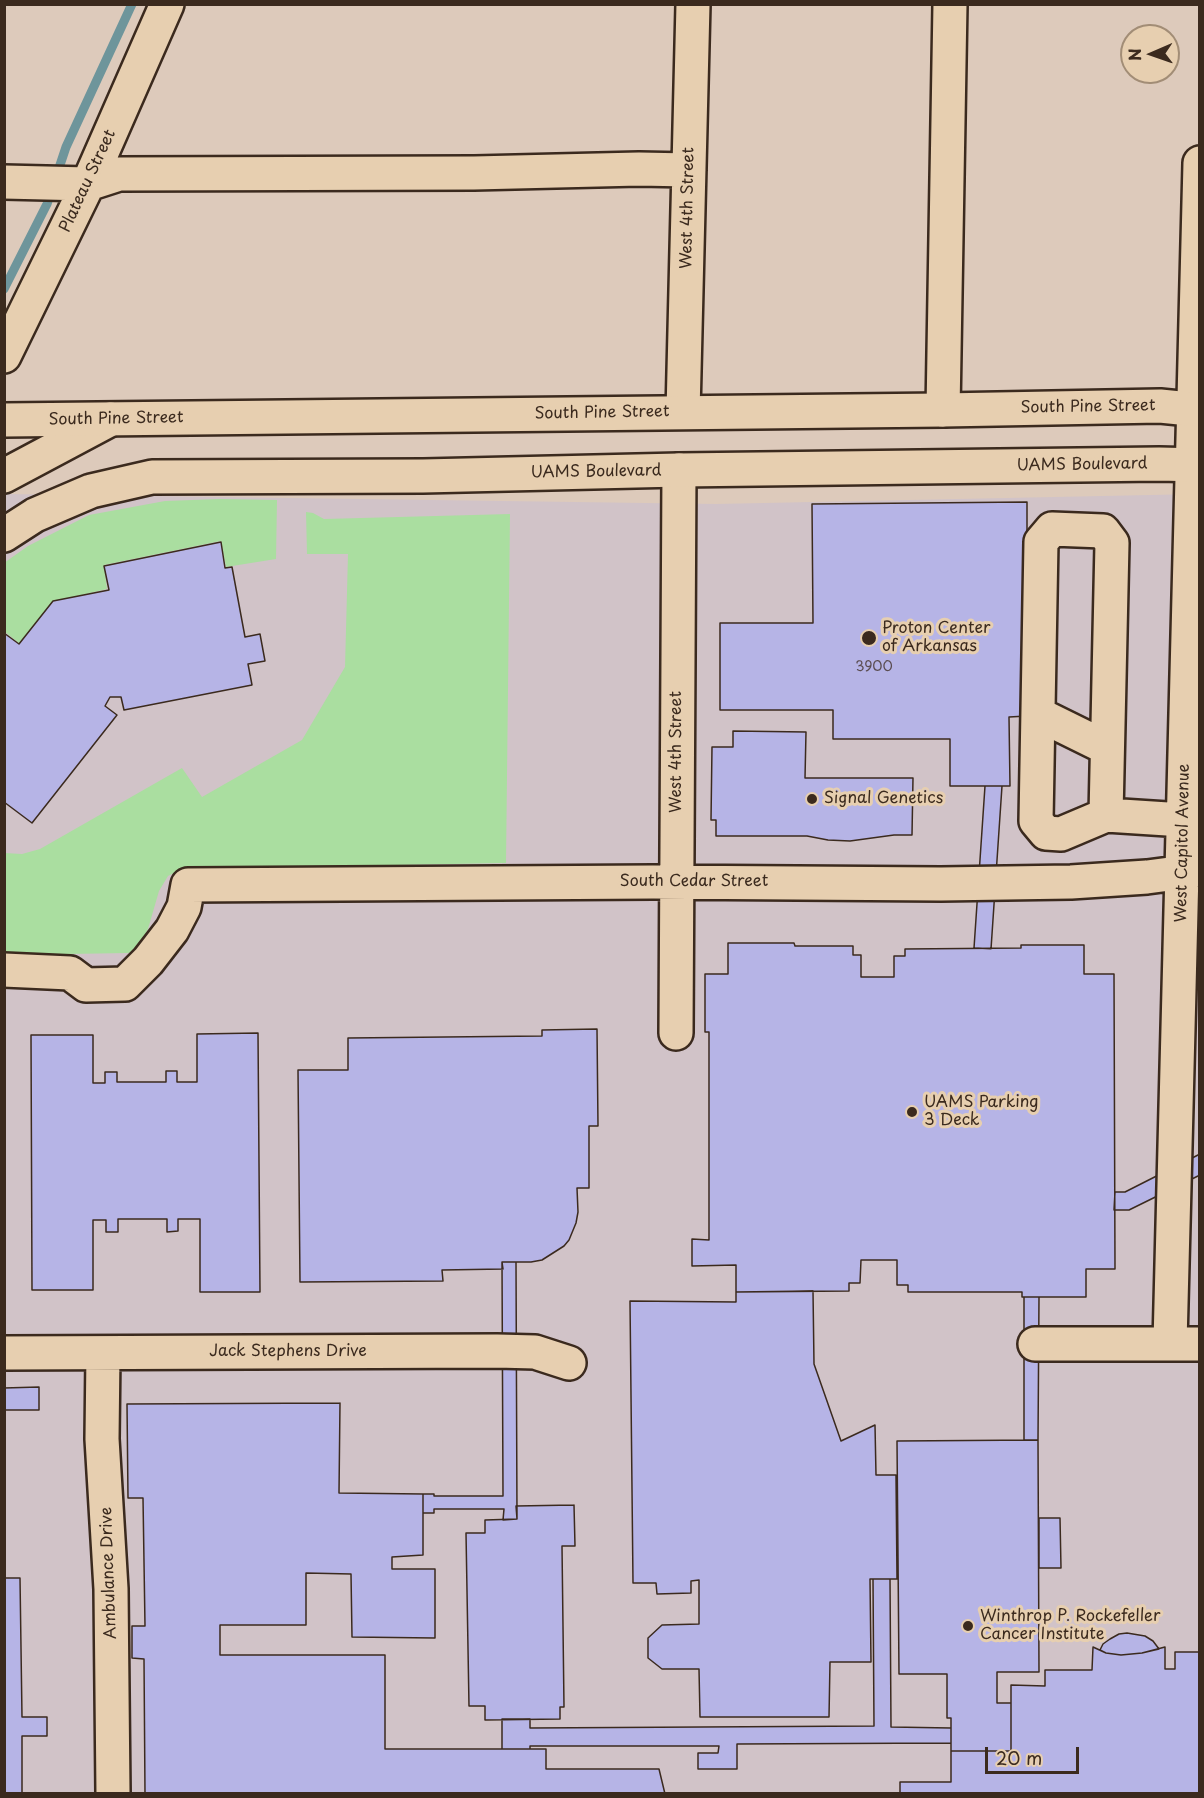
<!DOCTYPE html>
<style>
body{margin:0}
#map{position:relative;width:1204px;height:1798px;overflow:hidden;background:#ddcabb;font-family:"Playpen Sans",sans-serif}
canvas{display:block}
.frame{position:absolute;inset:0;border:6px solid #3b2a1e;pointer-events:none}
.north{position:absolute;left:1120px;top:24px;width:60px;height:60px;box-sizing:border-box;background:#e7cfb0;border:2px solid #a28d76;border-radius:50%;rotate:268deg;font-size:16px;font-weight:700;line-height:24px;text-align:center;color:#3b2a1e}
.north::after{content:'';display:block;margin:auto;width:21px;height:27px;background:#3b2a1e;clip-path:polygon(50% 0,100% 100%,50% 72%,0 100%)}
.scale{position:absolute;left:985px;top:1747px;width:94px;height:27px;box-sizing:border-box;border:3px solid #3b2a1e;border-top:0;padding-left:8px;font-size:18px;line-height:21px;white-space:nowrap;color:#3b2a1e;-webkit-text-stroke:4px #e7cfb0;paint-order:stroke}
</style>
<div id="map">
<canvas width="1204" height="1798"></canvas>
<div class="frame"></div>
<div class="north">N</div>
<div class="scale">20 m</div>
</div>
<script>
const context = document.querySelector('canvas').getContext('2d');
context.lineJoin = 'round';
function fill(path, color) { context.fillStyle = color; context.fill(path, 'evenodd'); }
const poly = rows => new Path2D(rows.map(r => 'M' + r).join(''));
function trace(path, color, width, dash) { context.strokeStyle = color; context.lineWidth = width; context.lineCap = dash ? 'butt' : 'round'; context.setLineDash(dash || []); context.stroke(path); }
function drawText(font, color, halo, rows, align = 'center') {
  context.font = font + ' "Playpen Sans",sans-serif'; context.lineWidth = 6; context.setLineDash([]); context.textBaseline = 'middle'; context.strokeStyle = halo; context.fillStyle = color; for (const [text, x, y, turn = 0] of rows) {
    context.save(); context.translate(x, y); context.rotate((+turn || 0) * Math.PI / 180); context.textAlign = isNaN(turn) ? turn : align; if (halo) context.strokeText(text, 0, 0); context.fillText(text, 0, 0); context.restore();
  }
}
fill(poly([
 [5,494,716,504,1199,494,1199,1793,5,1794]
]), '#d1c3c8');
fill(poly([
 [220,499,277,500,276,559,226,567,221,541,104,565,107,589,53,602,20,644,5,632,4,563,28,546,89,515,165,501],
 [306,512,313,513,324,519,510,514,506,863,182,869,168,876,159,891,148,929,140,944,129,953,5,955,4,853,22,854,40,849,182,768,202,797,302,740,345,667,348,554,307,554]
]), '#aadea0');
trace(poly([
 [4,289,47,204,66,147,132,4]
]), '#6e959b', 9);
const building = poly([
 [1027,502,1027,716,1009,717,1010,786,950,786,950,739,833,739,833,710,720,710,720,623,813,623,812,504,1027,502],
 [221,542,225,568,232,567,245,637,260,634,265,661,248,664,252,685,124,710,121,697,110,697,105,706,117,715,32,823,4,802,4,633,19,644,53,601,109,590,104,566,221,542],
 [733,731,806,732,805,778,913,778,912,835,894,835,850,841,828,840,807,836,716,836,716,820,711,820,712,747,733,747,733,731],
 [985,786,1002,786,991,949,974,948,985,786],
 [728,943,794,943,795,946,853,946,853,955,861,955,861,977,894,977,894,956,905,956,905,949,1021,948,1021,945,1084,945,1084,974,1114,974,1115,1269,1086,1269,1086,1297,1022,1297,1022,1292,908,1292,908,1285,897,1285,897,1260,861,1260,860,1283,849,1283,849,1291,736,1292,736,1265,692,1266,692,1239,709,1240,709,1032,705,1032,705,974,728,974,728,943],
 [597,1029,598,1126,589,1126,589,1188,577,1188,578,1212,576,1223,569,1240,564,1246,542,1260,531,1262,502,1262,503,1269,442,1270,443,1281,300,1282,298,1070,348,1070,348,1038,542,1036,542,1030,597,1029],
 [258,1033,260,1292,200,1292,200,1219,178,1219,178,1231,167,1232,167,1219,118,1219,118,1232,106,1232,106,1220,93,1220,93,1290,32,1290,31,1035,93,1035,93,1083,105,1083,105,1072,117,1072,117,1082,166,1082,166,1071,177,1071,177,1082,197,1082,197,1034,258,1033],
 [1200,1154,1200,1175,1129,1210,1114,1210,1115,1192,1125,1192,1200,1154],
 [502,1262,516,1262,517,1519,503,1520,504,1509,434,1509,434,1513,423,1513,423,1494,434,1494,434,1496,503,1496,502,1262],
 [813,1291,814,1364,841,1441,875,1425,876,1475,896,1475,897,1579,870,1579,871,1662,830,1662,829,1717,700,1717,699,1669,662,1669,648,1658,648,1638,662,1625,699,1624,699,1580,691,1581,691,1593,657,1594,656,1583,633,1583,630,1301,736,1302,736,1292,813,1291],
 [1024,1297,1039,1297,1038,1440,1024,1440,1024,1297],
 [39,1387,39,1410,4,1410,4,1388,39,1387],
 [340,1403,339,1493,423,1494,423,1555,392,1557,392,1569,435,1569,435,1638,352,1637,351,1574,306,1573,306,1625,220,1625,220,1655,385,1655,385,1749,546,1749,546,1769,659,1769,665,1794,145,1794,144,1659,132,1658,132,1626,145,1626,143,1498,128,1498,127,1404,340,1403],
 [1038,1440,1039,1672,997,1672,997,1703,1011,1703,1011,1751,951,1751,951,1718,947,1718,947,1674,899,1674,897,1441,1038,1440],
 [574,1505,575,1546,562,1546,564,1707,560,1707,560,1719,485,1720,485,1706,469,1706,466,1533,485,1533,485,1520,517,1519,516,1506,574,1505],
 [1039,1518,1060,1518,1061,1568,1039,1568,1039,1518],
 [4,1578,20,1578,22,1717,47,1717,47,1736,22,1736,22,1794,4,1794,4,1578],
 [873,1579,890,1579,891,1727,951,1728,951,1743,737,1744,737,1769,698,1769,698,1753,718,1753,719,1746,530,1746,530,1749,502,1749,502,1719,530,1719,530,1728,874,1726,873,1579],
 [1127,1633,1145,1636,1153,1641,1159,1649,1142,1653,1121,1655,1106,1653,1100,1650,1103,1644,1110,1639,1119,1634,1127,1633],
 [1093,1647,1106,1653,1121,1655,1142,1653,1165,1647,1165,1669,1175,1669,1175,1652,1200,1652,1200,1794,900,1794,900,1782,951,1782,951,1751,1011,1751,1011,1685,1045,1686,1045,1670,1092,1670,1093,1647]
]);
fill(building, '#b6b4e6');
trace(building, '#3b2a1e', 1.5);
const minor = poly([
 [4,182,88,184,119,174,474,173,639,169,689,170],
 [4,356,88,184,167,4],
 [943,410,950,4],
 [683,412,693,4],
 [4,476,111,419],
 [1038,714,1107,748],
 [1106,815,1061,834,1046,833,1036,821,1041,542,1052,529,1103,531,1112,543,1106,815,1183,820],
 [4,970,70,973,86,985,125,984,148,961,172,930,184,907,188,885,653,882,941,884,1071,882,1147,877,1200,870],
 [676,1033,679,470],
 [1170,1343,1200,163],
 [1035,1344,1200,1344],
 [4,1353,497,1351,535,1352,569,1363],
 [103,1353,102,1439,111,1589,113,1794]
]);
const major = poly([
 [4,420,943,410,1160,406,1200,410],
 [4,535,35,515,91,491,152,477,423,476,679,470,1159,464,1200,465]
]);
trace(minor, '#3b2a1e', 38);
trace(major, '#3b2a1e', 38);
trace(minor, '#e7cfb0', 33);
trace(major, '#e7cfb0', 33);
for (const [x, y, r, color] of [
 [869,638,8,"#3b2a1e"],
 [812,799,6,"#3b2a1e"],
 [912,1112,6,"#3b2a1e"],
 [968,1626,6,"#3b2a1e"]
]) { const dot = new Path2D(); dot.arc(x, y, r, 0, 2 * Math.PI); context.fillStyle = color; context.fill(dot); trace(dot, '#e7cfb0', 2); }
drawText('14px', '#5a4c50', null, [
 ["3900",874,667]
]);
drawText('16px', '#3b2a1e', '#e7cfb0', [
 ["Plateau Street",88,181,-65],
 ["West 4th Street",688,208,-89],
 ["South Pine Street",1088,407,-1],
 ["South Pine Street",602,413,-1],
 ["South Pine Street",116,419,-1],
 ["UAMS Boulevard",1082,465,-1],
 ["UAMS Boulevard",596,472,-1],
 ["West 4th Street",677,752,-90],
 ["West Capitol Avenue",1183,843,-89],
 ["South Cedar Street",694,882],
 ["Jack Stephens Drive",288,1352],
 ["Ambulance Drive",109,1573,-92]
]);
drawText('16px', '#3b2a1e', '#e7cfb0', [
 ["Proton Center",882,629],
 ["of Arkansas",882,647],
 ["Signal Genetics",824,799],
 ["UAMS Parking",924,1103],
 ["3 Deck",924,1121],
 ["Winthrop P. Rockefeller",980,1617],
 ["Cancer Institute",980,1635]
], 'left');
</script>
